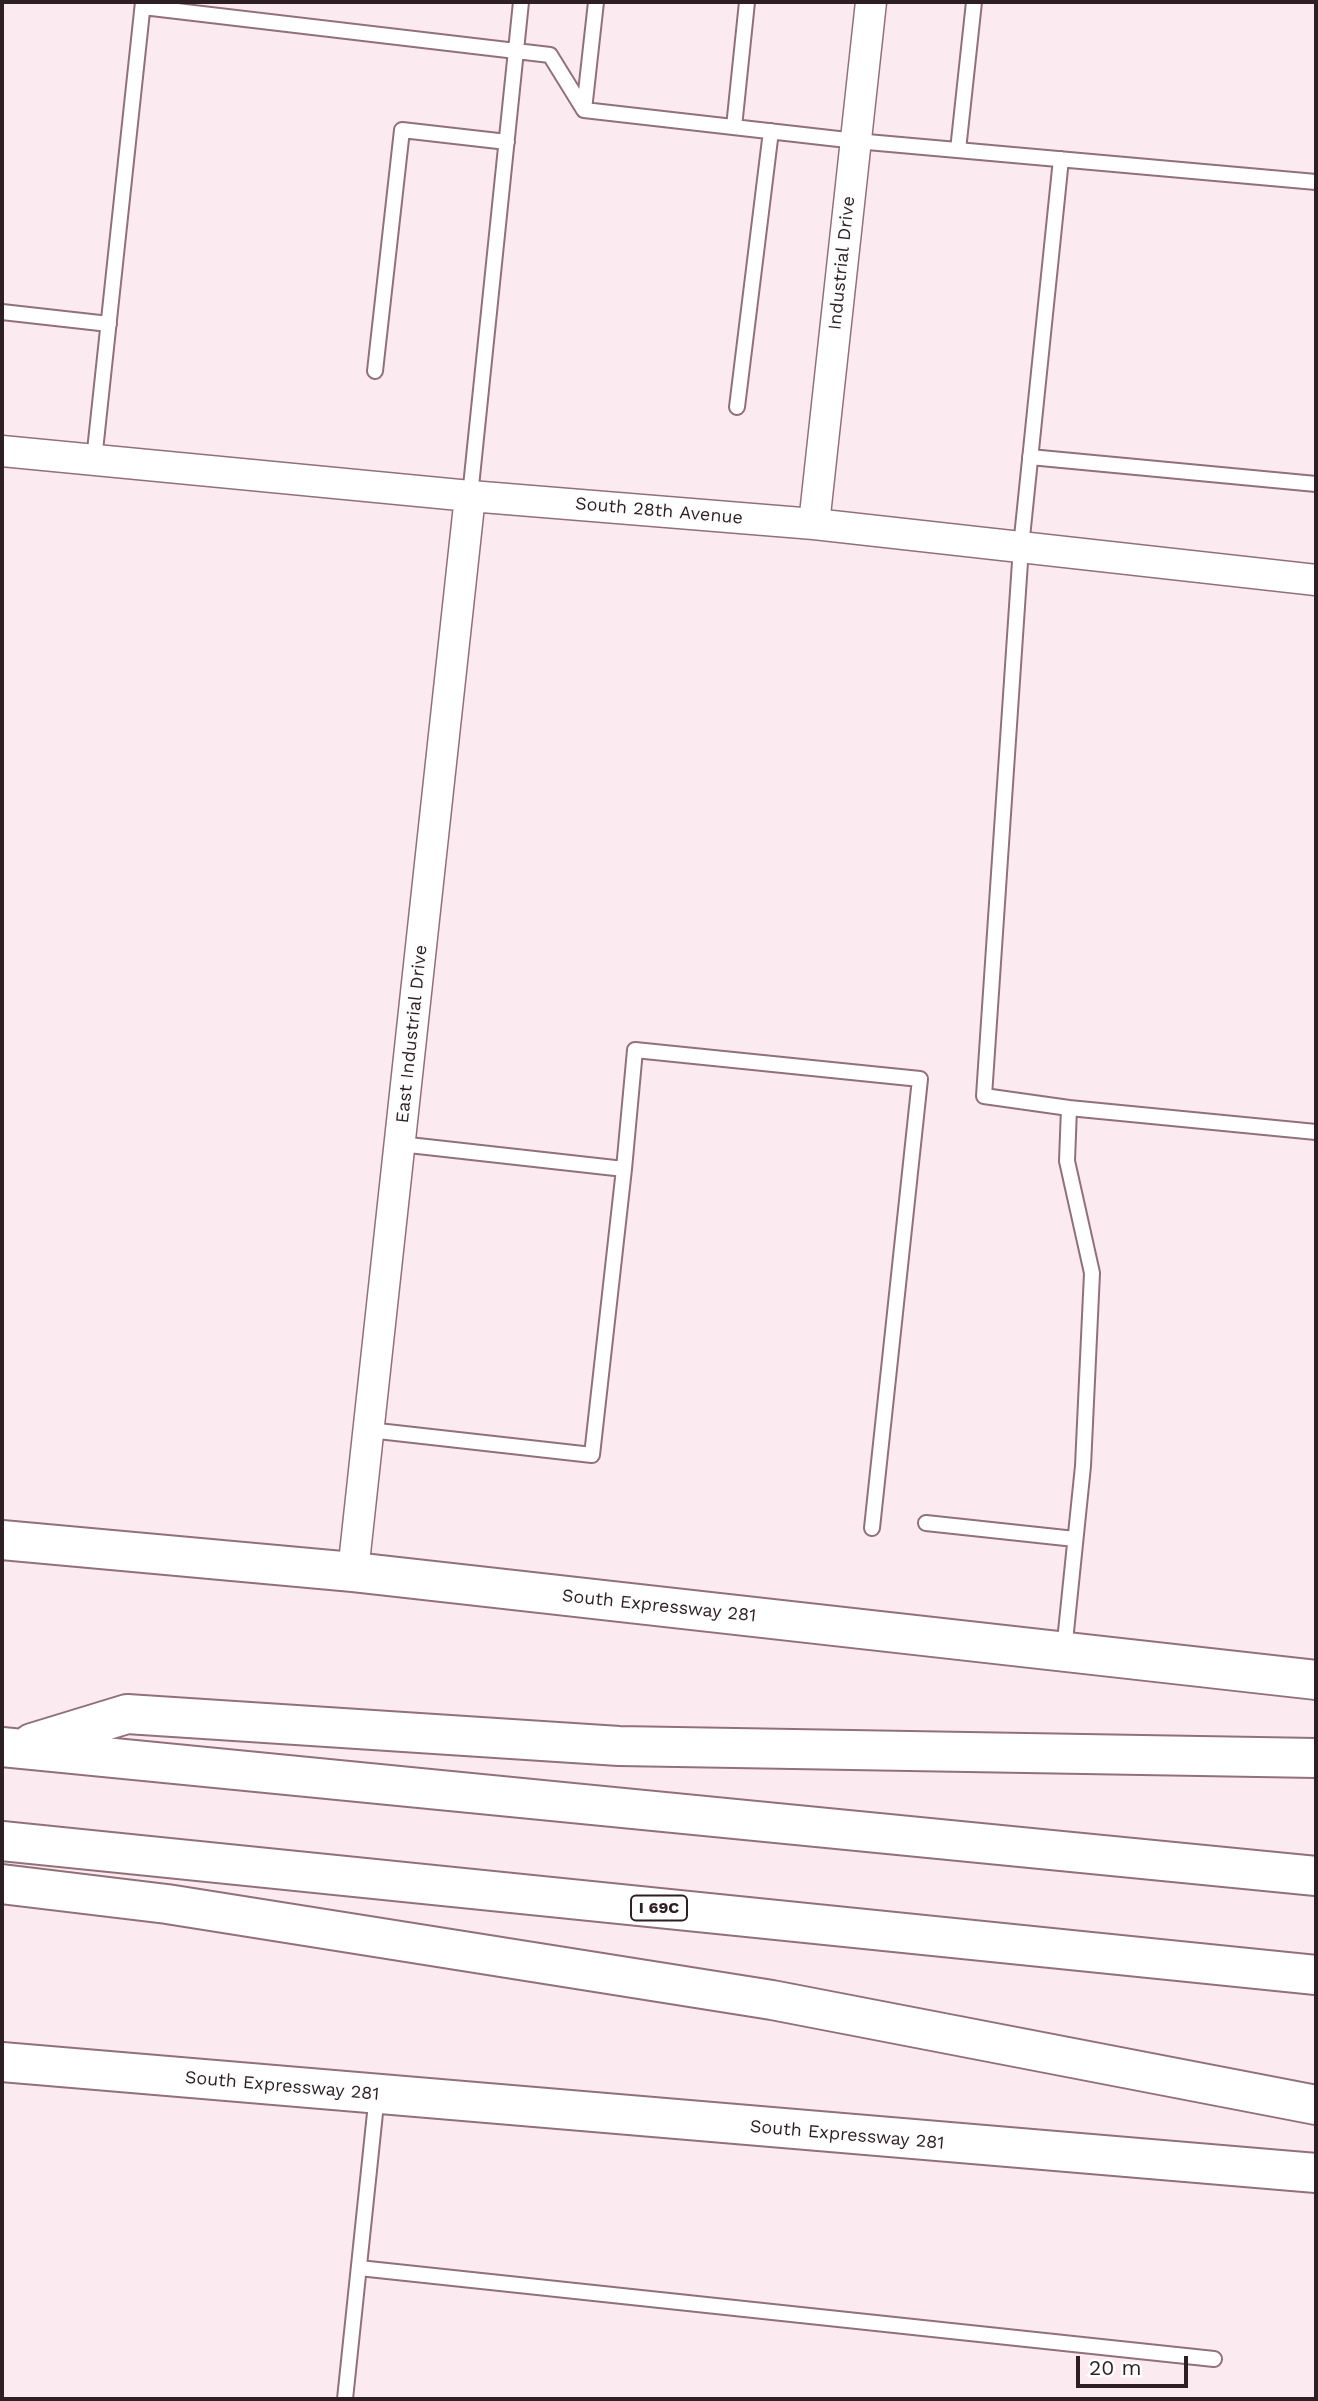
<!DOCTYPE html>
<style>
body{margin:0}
#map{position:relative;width:1318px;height:2401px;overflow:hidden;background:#fbebf0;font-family:"Work Sans",sans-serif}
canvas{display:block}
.frame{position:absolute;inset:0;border:4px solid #2d1f24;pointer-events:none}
.scale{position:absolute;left:1076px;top:2356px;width:112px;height:32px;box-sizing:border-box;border:4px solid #2d1f24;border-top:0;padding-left:9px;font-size:21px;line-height:24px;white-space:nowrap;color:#2d1f24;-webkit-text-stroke:5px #fdfdfd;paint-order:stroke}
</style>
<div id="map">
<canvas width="1318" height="2401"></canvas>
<div class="frame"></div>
<div class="scale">20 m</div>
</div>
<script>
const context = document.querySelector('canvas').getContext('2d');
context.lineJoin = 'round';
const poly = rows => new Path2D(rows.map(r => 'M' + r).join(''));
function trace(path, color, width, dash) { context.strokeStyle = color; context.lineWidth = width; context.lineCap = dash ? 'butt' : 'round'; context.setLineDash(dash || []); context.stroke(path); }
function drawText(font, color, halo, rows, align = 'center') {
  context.font = font + ' "Work Sans",sans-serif'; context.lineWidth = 5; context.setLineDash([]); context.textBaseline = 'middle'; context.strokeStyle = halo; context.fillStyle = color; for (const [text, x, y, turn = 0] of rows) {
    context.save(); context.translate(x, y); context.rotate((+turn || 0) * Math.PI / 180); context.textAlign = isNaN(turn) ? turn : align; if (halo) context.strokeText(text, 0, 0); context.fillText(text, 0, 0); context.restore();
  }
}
const lane = poly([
 [143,7,550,55,584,110,856,141,1316,182],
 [584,110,596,2],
 [734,127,747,2],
 [958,150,974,2],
 [1061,159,1021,547,984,1096,1069,1108,1067,1161,1092,1273,1083,1466,1064,1651],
 [2,312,109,324],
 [375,371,402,130,507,142],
 [737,407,771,131],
 [1030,457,1316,484],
 [94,460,143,2],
 [470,496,521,2],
 [1069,1108,1316,1132],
 [624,1169,635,1050,920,1079,872,1528],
 [369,1430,592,1455,624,1169,400,1144],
 [926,1523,1075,1539],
 [359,2268,1214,2359],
 [345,2399,377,2094]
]);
const street = poly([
 [2,451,470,496,814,524,1316,580],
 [814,524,871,2],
 [353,1572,470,496]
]);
const secondary = poly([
 [2,1540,353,1572,1316,1680],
 [2,2062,1316,2173]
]);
const highway = poly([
 [32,1743,127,1714,619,1746,1316,1758],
 [2,1747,1316,1876],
 [2,1841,1316,1975],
 [2,1884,167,1904,772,2000,1316,2105]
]);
trace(lane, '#92707a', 18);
trace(street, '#92707a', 33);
trace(secondary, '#92707a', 42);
trace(highway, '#92707a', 42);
trace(lane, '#fff', 14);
trace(street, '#fff', 30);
trace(secondary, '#fff', 38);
trace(highway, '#fff', 38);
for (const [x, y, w] of [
 [659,1908,56]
]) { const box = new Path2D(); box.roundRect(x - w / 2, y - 12.5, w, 25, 5); context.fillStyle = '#fdfdfd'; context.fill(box); trace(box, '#2d1f24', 2); }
drawText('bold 16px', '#2d1f24', null, [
 ["I 69C",659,1908]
]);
drawText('18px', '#2d1f24', '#fdfdfd', [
 ["Industrial Drive",842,263,-84],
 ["South 28th Avenue",659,511,5],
 ["East Industrial Drive",412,1034,-84],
 ["South Expressway 281",659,1606,6],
 ["South Expressway 281",282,2086,5],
 ["South Expressway 281",847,2135,5]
]);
</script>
